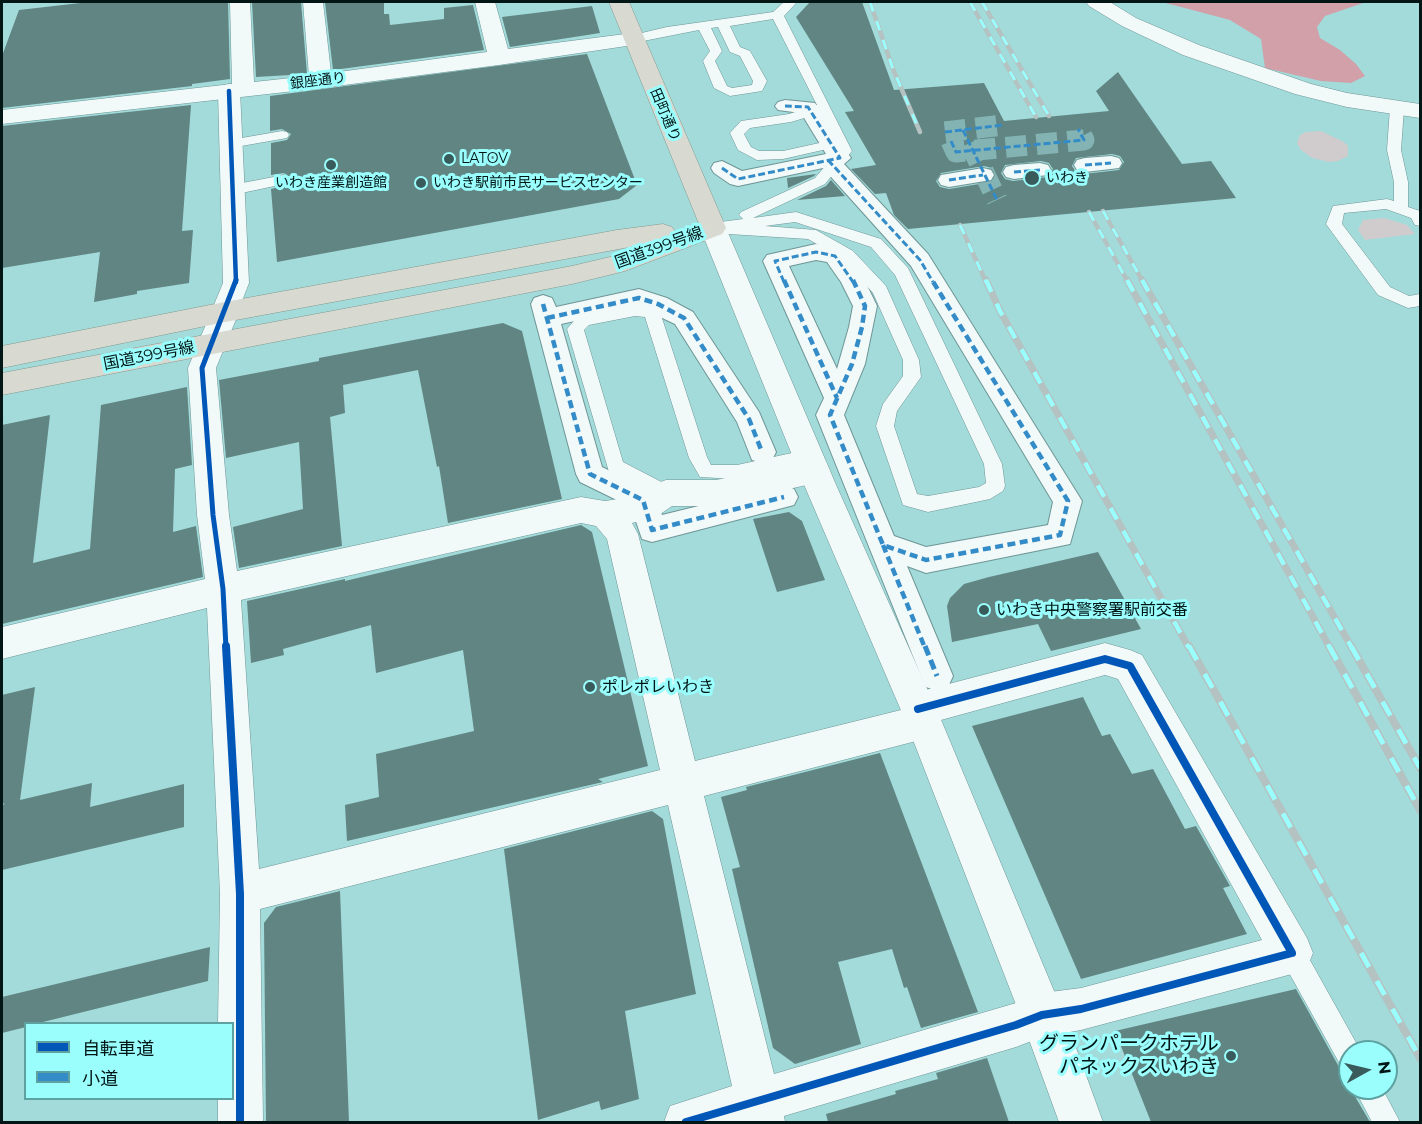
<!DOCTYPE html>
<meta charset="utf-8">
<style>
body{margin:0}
#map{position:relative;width:1422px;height:1124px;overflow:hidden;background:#a3dada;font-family:Montserrat,"Noto Sans JP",sans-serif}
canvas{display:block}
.frame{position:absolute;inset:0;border:3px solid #021616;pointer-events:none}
.legend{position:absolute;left:24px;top:1022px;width:210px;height:78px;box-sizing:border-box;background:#9afefd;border:2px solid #5da1a1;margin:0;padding:8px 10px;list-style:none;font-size:18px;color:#021616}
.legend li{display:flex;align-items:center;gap:12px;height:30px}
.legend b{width:30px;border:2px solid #5da1a1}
.north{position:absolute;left:1338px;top:1040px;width:60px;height:60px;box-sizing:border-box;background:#9afefd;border:2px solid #5da1a1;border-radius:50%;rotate:82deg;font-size:16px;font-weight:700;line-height:24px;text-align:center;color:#021616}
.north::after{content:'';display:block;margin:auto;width:21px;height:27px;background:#3a5b5b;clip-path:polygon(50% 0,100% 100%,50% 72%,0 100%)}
</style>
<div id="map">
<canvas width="1422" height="1124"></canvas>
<div class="frame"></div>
<ul class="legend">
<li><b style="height:8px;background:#0057b8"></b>自転車道</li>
<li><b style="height:8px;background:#338cc8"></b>小道</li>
</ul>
<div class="north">N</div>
</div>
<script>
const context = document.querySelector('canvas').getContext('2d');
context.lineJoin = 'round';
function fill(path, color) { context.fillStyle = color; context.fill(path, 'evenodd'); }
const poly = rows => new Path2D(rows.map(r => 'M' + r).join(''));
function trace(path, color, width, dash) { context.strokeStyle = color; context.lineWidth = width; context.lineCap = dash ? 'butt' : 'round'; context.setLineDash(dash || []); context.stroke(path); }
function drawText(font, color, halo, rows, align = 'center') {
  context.font = font + ' Montserrat,"Noto Sans JP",sans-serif'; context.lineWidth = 6; context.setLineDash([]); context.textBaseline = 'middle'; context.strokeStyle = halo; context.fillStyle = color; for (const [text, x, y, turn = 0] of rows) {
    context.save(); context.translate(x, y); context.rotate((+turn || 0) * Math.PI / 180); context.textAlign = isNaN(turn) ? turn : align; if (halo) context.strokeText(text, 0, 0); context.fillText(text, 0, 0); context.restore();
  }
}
fill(poly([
 [1321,131,1344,142,1348,146,1348,156,1338,161,1329,162,1312,158,1300,149,1297,143,1300,135,1306,132],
 [1384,218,1407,225,1415,234,1365,240,1358,230,1363,220]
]), '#d0cccd');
fill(poly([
 [1162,2,1366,2,1325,16,1317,27,1320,38,1340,50,1356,64,1365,76,1351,83,1321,81,1265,68,1261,39,1230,20]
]), '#d1a0a8');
fill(poly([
 [89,2,228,2,230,79,192,84,192,86,2,108,2,56,19,10],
 [252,2,301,2,307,74,256,77],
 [325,2,384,2,384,14,389,14,390,25,444,19,444,8,473,5,484,50,333,70],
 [810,2,862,2,894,90,984,83,1004,121,1109,111,1096,91,1118,72,1182,164,1211,161,1236,198,908,229,894,215,886,193,875,194,851,169,876,165,845,112,854,111,796,17],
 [1112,154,1120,156,1124,162,1119,170,1084,174,1076,172,1072,166,1076,158],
 [1041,161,1049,163,1053,169,1048,177,1013,181,1005,179,1001,173,1005,165],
 [984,166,992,168,996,174,991,182,949,189,940,187,936,181,941,173],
 [592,6,600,33,510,47,502,17],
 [587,54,637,185,619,199,277,262,271,189,289,185,293,180,284,173,271,175,271,143,287,140,291,134,282,129,270,131,270,96],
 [191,105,182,231,193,230,189,283,137,291,137,294,94,302,100,252,2,268,2,126],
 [816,174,814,176,788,188,787,178],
 [831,180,845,196,797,200,826,186],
 [503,323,522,331,562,499,448,523,439,466,437,467,418,370,343,385,345,413,330,417,342,546,239,568,233,527,303,509,299,442,226,458,219,380,319,361,319,358],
 [187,387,192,465,175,469,173,532,196,526,203,577,2,624,2,425,50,415,33,563,90,549,101,405],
 [789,512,802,521,825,580,777,592,753,519],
 [581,525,592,532,648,766,598,779,603,782,347,841,345,805,379,797,376,754,474,731,463,650,376,673,371,625,283,649,284,655,251,663,247,601,345,579,345,581],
 [1098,552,1141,629,1051,651,1038,624,952,642,947,606,950,598,964,584,989,577],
 [35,687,20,800,92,783,90,807,184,784,184,827,2,870,2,805,5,804,2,803,2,695],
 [1083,697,1102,736,1110,734,1132,774,1153,769,1185,829,1196,826,1230,886,1223,888,1247,934,1081,979,972,726],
 [880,753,978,1012,921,1028,907,987,904,988,892,949,838,962,861,1044,795,1064,773,1048,732,869,740,867,721,797,747,790,746,787],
 [652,811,663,819,696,994,625,1011,639,1099,601,1110,599,1101,538,1120,504,849],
 [340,891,349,1122,266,1122,264,923,276,907],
 [210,947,208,981,39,1023,26,1023,26,1027,2,1033,2,997],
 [1296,989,1339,1067,1345,1070,1350,1080,1350,1088,1370,1122,1151,1122,1115,1031],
 [987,1058,1009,1122,828,1122,826,1114,896,1094,895,1091,938,1079,936,1073]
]), '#608582');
trace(poly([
 [945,132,1003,125],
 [951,141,956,152,1084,140,1078,129],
 [970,143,997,200]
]), '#83b3b3', 21, [21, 10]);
const service = poly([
 [784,2,797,2,784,16,852,151,825,184,753,218,796,212,881,239,908,268,1002,464,1005,486,1003,491,990,499,928,512,903,505,876,426,883,404,903,376,903,360,873,293,843,259,808,239,713,233,705,228,713,223,743,219,739,215,741,212,815,178,838,151,836,147,783,159,757,160,738,150,730,133,741,121,789,114,817,105,773,19,730,26,740,47,750,51,767,81,762,91,730,96,714,88,703,61,710,51,699,30,633,43,627,39,629,36,667,27,773,12,784,2],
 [718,27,730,52,740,56,753,81,752,85,732,88,727,86,715,61,722,51,711,28,718,27],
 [821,113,833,140,783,151,759,151,751,147,744,134,750,128,791,122,821,113],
 [795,222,871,247,895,275,984,464,986,483,979,487,928,496,917,494,894,426,897,411,921,377,919,360,886,286,853,251,816,230,765,226,795,222],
 [1397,104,1404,108,1401,150,1408,182,1408,207,1420,211,1420,226,1415,225,1411,218,1386,209,1344,213,1342,224,1390,287,1409,296,1420,294,1420,306,1408,308,1378,295,1326,224,1333,206,1387,199,1394,201,1394,182,1387,150,1390,108,1397,104],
 [282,131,287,132,289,135,287,138,230,148,223,144,230,140,282,131],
 [284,175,291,180,289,183,232,195,225,190,232,185,284,175],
 [635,304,658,308,660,312,707,457,711,465,737,465,810,449,816,451,819,456,816,461,737,479,700,477,689,458,645,317,635,316,589,325,584,330,623,462,673,488,675,493,673,498,666,501,609,472,567,329,578,316,635,304],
 [1292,941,1301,944,1359,1048,1361,1052,1350,1052,1350,1070,1341,1066,1283,962,1280,953,1283,944,1292,941],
 [1354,1088,1382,1088,1400,1122,1372,1122,1354,1088]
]);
const pedestrian = poly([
 [785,100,815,103,851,158,844,164,928,254,1082,501,1070,544,926,573,907,566,953,676,948,687,937,691,926,687,921,676,816,415,824,398,763,261,767,255,816,244,843,250,861,273,877,306,865,364,844,415,894,536,926,547,1048,525,1053,502,911,266,823,168,738,186,730,184,714,173,711,168,714,163,722,161,742,171,826,154,801,113,778,110,775,106,778,102,785,100],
 [816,260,827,262,841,282,853,306,849,327,837,369,789,266,816,260],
 [1111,156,1119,158,1122,163,1119,168,1085,172,1077,170,1074,165,1077,160,1085,158,1111,156],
 [1040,163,1048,165,1051,170,1048,175,1014,179,1006,177,1003,172,1006,167,1014,165,1040,163],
 [983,168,991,170,994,175,991,180,949,187,941,185,938,180,941,175,983,168],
 [639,289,667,298,693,312,759,412,776,452,772,460,762,463,752,460,737,422,675,324,639,307,561,324,602,467,653,492,662,515,784,485,794,489,798,497,794,505,652,542,642,539,631,507,580,482,576,474,531,304,534,298,543,295,552,298,556,307,639,289]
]);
const minor = poly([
 [230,2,250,2,254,82,309,76,303,2,323,2,331,73,487,52,475,2,495,2,508,49,633,33,641,34,644,39,641,44,633,45,499,65,321,88,2,124,2,110,232,84,230,2],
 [1086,2,1110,2,1136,18,1199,45,1311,84,1347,93,1420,104,1420,118,1347,107,1295,94,1183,55,1122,26,1089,6,1086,2],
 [225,302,235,305,239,312,216,368,229,515,237,571,581,497,605,501,638,496,655,484,666,480,716,480,815,459,826,462,830,471,826,480,815,483,716,506,672,506,656,517,632,523,638,534,695,761,901,710,905,697,918,692,1105,643,1130,650,1142,655,1307,938,1313,953,1307,968,1292,974,1081,1030,1042,1037,1016,1047,784,1116,785,1122,664,1122,670,1106,732,1086,668,805,260,909,263,1122,218,1122,218,1098,232,1098,232,1024,218,1024,220,894,207,608,2,659,2,627,205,579,197,515,188,368,211,312,215,305,225,302],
 [581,523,596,526,607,539,660,770,259,869,241,600,581,523],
 [1105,675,1118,679,1262,940,1081,988,1042,993,1016,1003,774,1074,704,796,924,739,937,734,941,720,1105,675]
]);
const tertiary = poly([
 [229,84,237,86,240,91,249,283,235,319,225,322,215,319,211,312,223,283,218,91,221,86,229,84],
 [713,219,722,222,726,228,837,487,942,722,1064,1015,1103,1122,1059,1122,1020,1015,906,722,805,487,700,228,704,222,713,219]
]);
const trunk = poly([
 [609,2,629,2,726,228,722,234,625,271,572,284,2,395,2,373,572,266,610,257,646,244,225,322,2,368,2,346,225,302,617,230,663,224,672,227,676,233,699,224,609,2]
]);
trace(service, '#6e9696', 1);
trace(pedestrian, '#6e9696', 2);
trace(minor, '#6e9696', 1);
trace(tertiary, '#6e9696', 1);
trace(trunk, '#85988c', 1);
fill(service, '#f1f9f9');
fill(pedestrian, '#f1f9f9');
fill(minor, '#f1f9f9');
fill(tertiary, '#f1f9f9');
fill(trunk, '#d8dad2');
const railFar2 = poly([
 [870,2,893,69,920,132],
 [970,2,1036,117],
 [982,2,1049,116],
 [1103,211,1143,282],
 [1089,212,1128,282],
 [960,225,986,282]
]);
const railFar1 = poly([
 [986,280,1000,311,1189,648],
 [1127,280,1330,648],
 [1142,280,1352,648]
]);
const rail = poly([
 [1189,646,1420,1058],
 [1329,646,1420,810],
 [1351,646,1420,768]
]);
trace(railFar2, '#b4c2c2', 4.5);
trace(railFar1, '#b4c2c2', 7);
trace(rail, '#b4c2c2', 8);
trace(railFar2, '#9afefd', 3, [10]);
trace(railFar1, '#9afefd', 4.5, [13]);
trace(rail, '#9afefd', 5, [16]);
trace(poly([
 [963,130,997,200],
 [945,132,1003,125],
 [951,141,956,152,1084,140,1078,129],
 [828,160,920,260,933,282],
 [1085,165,1111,163],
 [722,168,738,179,840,158,808,107,785,106],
 [1014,172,1040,170],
 [949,180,983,175],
 [784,282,775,261,816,252,835,256,853,282]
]), '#338cc8', 3, [7, 3]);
trace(poly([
 [784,280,837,398],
 [853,280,865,306,862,327,852,364,830,415,883,545,926,560,1060,535,1068,501,932,280],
 [543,304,590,474,643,500,652,530,784,497],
 [547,318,639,298,658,304,684,318,749,419,762,452],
 [883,545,925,648]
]), '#338cc8', 4.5, [8, 4.5]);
trace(poly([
 [925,646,937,676]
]), '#338cc8', 5, [10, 5]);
trace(poly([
 [229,91,236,282]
]), '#0057b8', 4.5);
trace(poly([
 [226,648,223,589,213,515,202,368,236,280]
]), '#0057b8', 5);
trace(poly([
 [226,646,240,894,240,1122],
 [686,1122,1016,1025,1042,1015,1081,1009,1292,953,1130,666,1105,659,918,709]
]), '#0057b8', 8);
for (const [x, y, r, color] of [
 [449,159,6,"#3a5b5b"],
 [331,165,6,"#3a5b5b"],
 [1032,178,8,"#3a5b5b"],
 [421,183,6,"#3a5b5b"],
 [984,610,6,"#3a5b5b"],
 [590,687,6,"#3a5b5b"],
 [1231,1056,6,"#3a5b5b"]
]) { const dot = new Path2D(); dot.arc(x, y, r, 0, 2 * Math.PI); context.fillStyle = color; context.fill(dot); trace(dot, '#9afefd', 2); }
drawText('14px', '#021616', '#9afefd', [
 ["銀座通り",318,81,-7],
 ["田町通り",665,115,67]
]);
drawText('14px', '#021616', '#9afefd', [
 ["LATOV",461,159],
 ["いわき",1046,178],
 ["いわき産業創造館",331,183,"center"],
 ["いわき駅前市民サービスセンター",433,183]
], 'left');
drawText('16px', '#021616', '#9afefd', [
 ["国道399号線",659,248,-20],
 ["国道399号線",149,356,-11]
]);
drawText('16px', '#021616', '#9afefd', [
 ["いわき中央警察署駅前交番",996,610],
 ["ポレポレいわき",602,687]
], 'left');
drawText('20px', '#021616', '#9afefd', [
 ["グランパークホテル",1219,1044],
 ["パネックスいわき",1219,1067]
], 'right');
</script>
